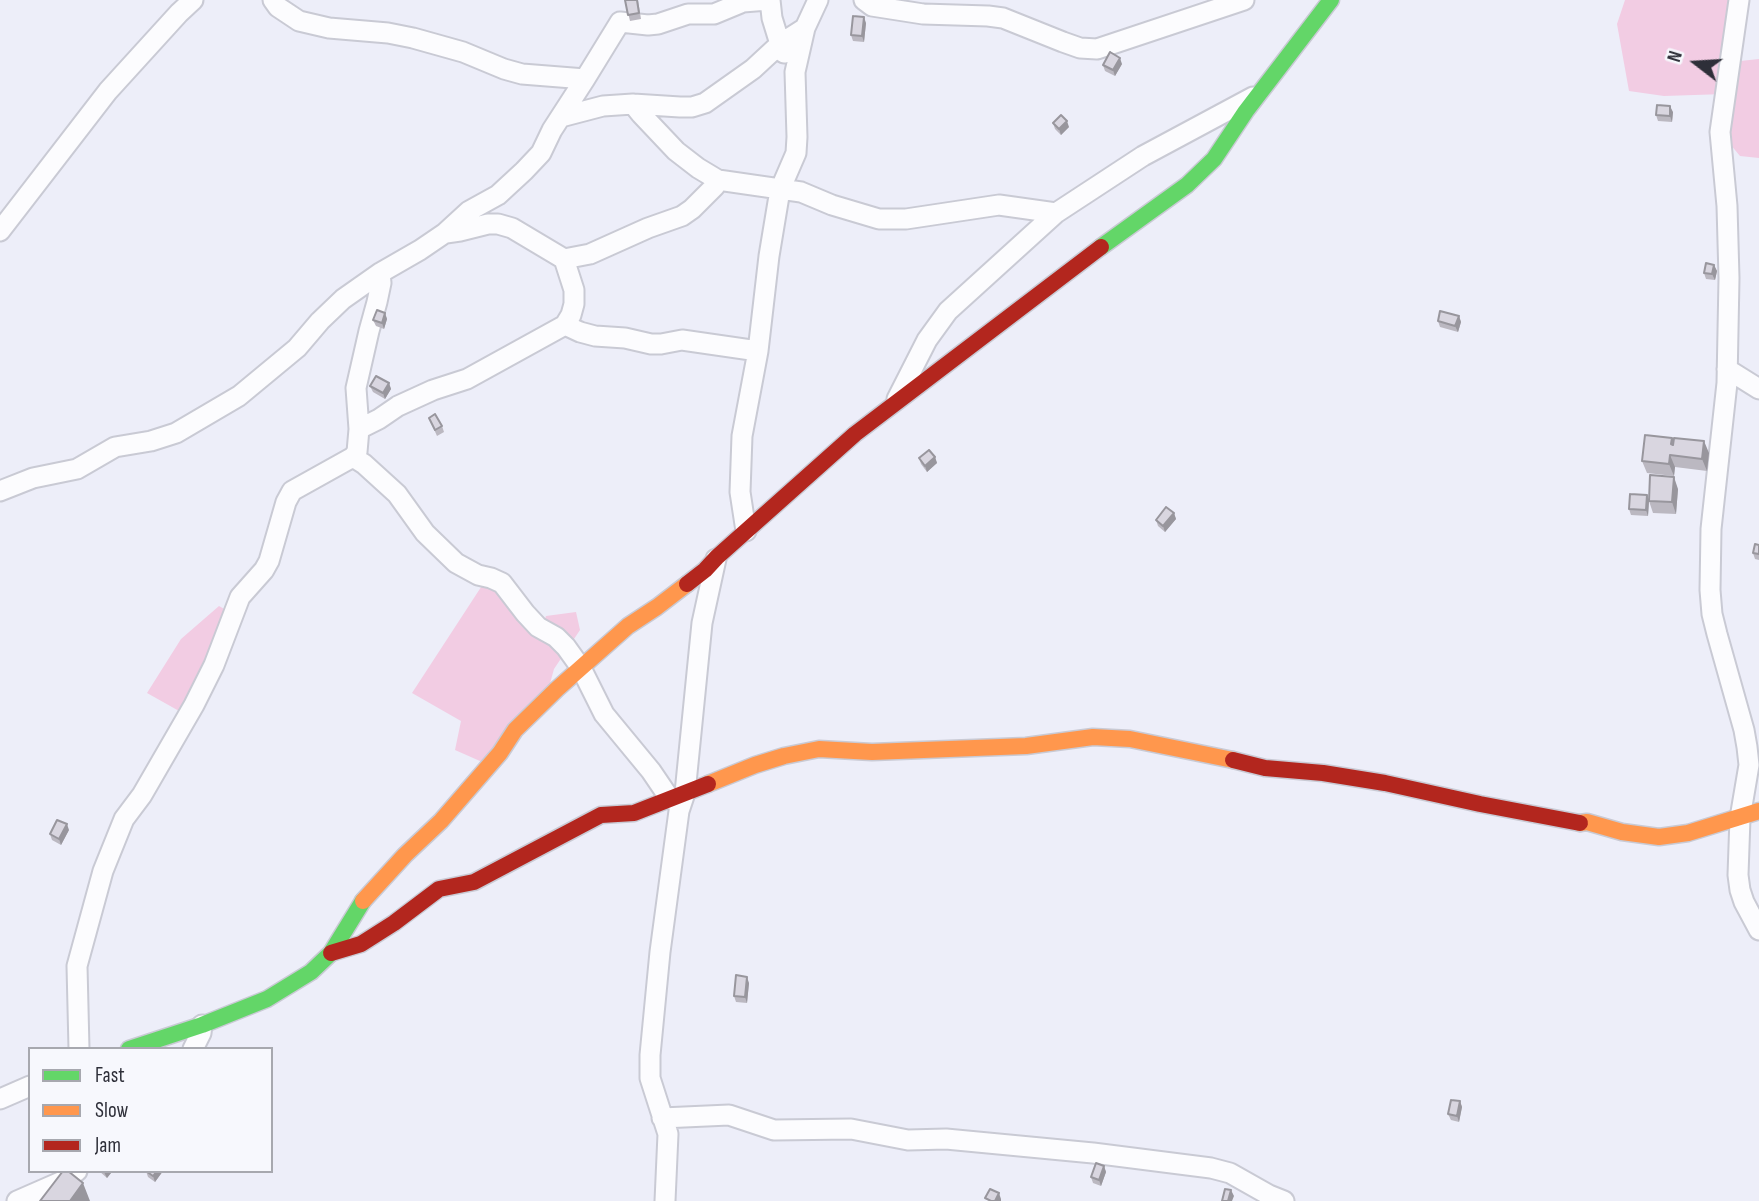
<!DOCTYPE html>
<style>
body{margin:0}
#map{position:relative;width:1759px;height:1201px;overflow:hidden;background:#edeef9;font-family:"Sofia Sans Condensed",sans-serif}
canvas{display:block}
.legend{position:absolute;left:28px;top:1047px;width:245px;height:126px;box-sizing:border-box;background:#f7f8fd;border:2px solid #a7a8af;margin:0;padding:9px 12px;list-style:none;font-size:21px;color:#2e2f39}
.legend li{display:flex;align-items:center;gap:14px;height:35px}
.legend b{width:35px;border:2px solid #a7a8af}
.north{position:absolute;left:1661px;top:28px;width:70px;height:70px;-webkit-text-stroke:5px #f7f8fd;paint-order:stroke;rotate:287deg;font-size:19px;font-weight:700;line-height:28px;text-align:center;color:#2e2f39}
.north::after{content:'';display:block;margin:auto;width:24px;height:32px;background:#2e2f39;clip-path:polygon(50% 0,100% 100%,50% 72%,0 100%)}
</style>
<div id="map">
<canvas width="1759" height="1201"></canvas>
<ul class="legend">
<li><b style="height:9px;background:#63d668"></b>Fast</li>
<li><b style="height:9px;background:#ff974d"></b>Slow</li>
<li><b style="height:9px;background:#b3261e"></b>Jam</li>
</ul>
<div class="north">N</div>
</div>
<script>
const context = document.querySelector('canvas').getContext('2d');
context.lineJoin = 'round';
function fill(path, color) { context.fillStyle = color; context.fill(path, 'evenodd'); }
const poly = rows => new Path2D(rows.map(r => 'M' + r).join(''));
function trace(path, color, width, dash) { context.strokeStyle = color; context.lineWidth = width; context.lineCap = dash ? 'butt' : 'round'; context.setLineDash(dash || []); context.stroke(path); }
fill(poly([
 [1625,0,1739,0,1731,62,1759,59,1759,158,1740,156,1720,132,1725,94,1664,96,1629,91,1617,24],
 [485,581,540,632,546,616,576,612,580,630,554,669,549,687,489,765,455,750,461,721,412,693],
 [219,606,233,614,188,716,147,693,181,639]
]), '#f2cce3');
const street = poly([
 [273,0,278,7,299,21,329,28,388,33,413,38,463,52,504,69,522,74,585,79],
 [770,0,772,18,780,44,784,53],
 [864,0,872,6,923,14,988,16,1003,18,1063,42,1080,48,1097,49,1244,0],
 [1739,0,1720,132,1727,206,1729,278,1727,383,1711,529,1710,590,1712,614,1717,634,1744,730,1747,747,1749,765,1740,818,1738,875,1740,890,1744,902,1759,930],
 [633,104,641,114,676,151,698,168,718,180],
 [561,117,603,106,633,104,680,107,692,107,705,103,753,69,780,44,805,28],
 [0,231,108,91,179,13,193,0],
 [446,233,460,231,488,224,498,224,512,228,564,259,574,290,574,304,571,315,565,325,580,332,595,336,625,338,651,344,661,344,682,340,758,351],
 [564,259,590,254,648,228,682,216,692,209,715,186,718,180,801,192,832,205,879,219,906,219,999,205,1056,213],
 [1727,369,1759,389],
 [897,399,927,340,948,311,1056,213,1143,156,1253,97],
 [359,429,379,419,398,406,433,390,467,379,565,325],
 [353,457,364,464,397,494,425,533,456,563,478,575,491,578,502,583,525,613,538,627,556,637,566,647,581,668,604,714,651,771,670,799],
 [0,491,33,478,77,469,115,447,151,441,176,433,239,396,297,348,320,321,343,299,380,273,420,250,445,233,469,211,498,195,524,171,541,153,552,130,585,79,620,22,648,25,658,24,688,14,714,14,743,2,768,0],
 [746,531,740,492,742,436,758,351,769,256,780,190,796,153,797,137,795,72,805,28,818,0],
 [79,1049,77,966,103,871,124,819,142,795,194,705,214,665,240,597,264,570,269,561,286,502,292,491,353,457,357,452,359,429,356,388,369,331,377,302,381,283,380,273],
 [193,1049,201,1033,202,1025],
 [0,1099,30,1086],
 [662,1118,729,1115,774,1130,851,1129,908,1140,946,1139,1093,1153,1211,1168,1230,1173,1269,1195,1284,1201],
 [17,1201,65,1180,77,1171],
 [665,1201,668,1134,650,1078,650,1055,660,952,679,811,685,793,702,623,716,559]
]);
const fast = poly([
 [1101,247,1187,185,1214,159,1246,111,1331,0],
 [129,1049,202,1025,267,999,311,972,331,953,363,901]
]);
const slow = poly([
 [708,784,755,765,784,756,819,749,872,752,1026,746,1093,737,1130,739,1233,760],
 [1580,823,1587,822,1622,832,1659,837,1688,833,1759,811],
 [363,901,405,855,441,821,500,753,515,730,557,689,628,626,657,607,687,584]
]);
const jam = poly([
 [687,584,705,570,717,557,855,434,1101,247],
 [1233,760,1265,768,1323,773,1385,783,1480,804,1580,823],
 [331,953,361,944,394,923,439,889,474,882,601,815,634,813,708,784]
]);
trace(street, '#c9cad4', 23);
trace(fast, '#c9cad4', 19);
trace(slow, '#c9cad4', 19);
trace(jam, '#c9cad4', 19);
trace(street, '#fcfcfe', 19);
trace(fast, '#63d668', 16);
trace(slow, '#ff974d', 16);
trace(jam, '#b3261e', 16);
fill(poly([
 [625,0,638,0,641,19,630,21],
 [866,23,864,42,853,41,851,35],
 [1122,64,1115,76,1105,71,1103,65],
 [1673,112,1672,122,1658,121,1656,115],
 [1053,123,1069,127,1061,135,1055,129],
 [1714,265,1717,271,1715,280,1706,279,1704,273],
 [385,313,387,319,384,329,376,326,373,320],
 [1459,316,1461,322,1458,332,1440,327,1438,321],
 [389,383,391,389,385,399,373,392,370,386],
 [429,418,442,426,444,432,437,436],
 [1672,438,1673,441,1709,453,1707,471,1675,467,1674,476,1647,473,1642,461],
 [935,457,937,463,927,472,921,464,919,458],
 [1678,489,1676,514,1653,513,1649,501,1648,516,1631,515,1629,509,1647,495,1649,500],
 [1174,513,1176,519,1165,532,1158,526,1156,520],
 [1759,545,1759,560,1755,559,1753,553],
 [69,830,61,845,52,840,50,834],
 [749,983,747,1003,736,1002,734,996],
 [1460,1101,1462,1107,1459,1122,1451,1120,1448,1114],
 [1104,1166,1106,1172,1101,1186,1093,1183,1091,1177],
 [99,1171,111,1171,111,1173,107,1178],
 [146,1171,163,1171,155,1182,148,1177]
]), '#bbb8c1');
fill(poly([
 [864,17,866,23,864,42,862,36],
 [1120,58,1122,64,1115,76,1113,70],
 [1670,106,1673,112,1672,122,1670,116],
 [1067,121,1069,127,1061,135,1059,129],
 [1714,265,1717,271,1715,280,1712,274],
 [385,313,387,319,384,329,382,323],
 [1459,316,1461,322,1458,332,1455,326],
 [389,383,391,389,385,399,383,393],
 [1704,441,1709,453,1707,471,1702,459],
 [1670,455,1675,467,1674,476,1669,464],
 [935,457,937,463,927,472,925,466],
 [1674,477,1678,489,1676,514,1672,502],
 [1647,495,1649,501,1648,516,1646,510],
 [1174,513,1176,519,1165,532,1163,526],
 [67,824,69,830,61,845,59,839],
 [747,977,749,983,747,1003,745,997],
 [1460,1101,1462,1107,1459,1122,1457,1116],
 [1104,1166,1106,1172,1101,1186,1099,1180],
 [105,1171,111,1171,111,1173,107,1178,104,1172],
 [157,1171,163,1171,155,1182,153,1176],
 [83,1183,90,1201,70,1201],
 [1231,1190,1234,1196,1232,1201,1228,1201],
 [999,1193,1001,1199,1001,1201,995,1201]
]), '#98969d');
const building = poly([
 [625,0,637,0,639,13,628,15,625,0],
 [853,16,864,17,862,36,851,35,853,16],
 [1110,52,1120,58,1113,70,1103,65,1110,52],
 [1657,105,1670,106,1670,116,1656,115,1657,105],
 [1061,115,1067,121,1059,129,1053,123,1061,115],
 [1706,263,1714,265,1712,274,1704,273,1706,263],
 [377,310,385,313,382,323,373,320,377,310],
 [1440,311,1459,316,1455,326,1438,321,1440,311],
 [376,376,389,383,383,393,370,386,376,376],
 [435,414,442,426,435,430,429,418,435,414],
 [1645,435,1672,438,1671,444,1673,445,1674,438,1704,441,1702,459,1670,455,1669,464,1642,461,1645,435],
 [929,450,935,457,925,466,919,458,929,450],
 [1650,475,1674,477,1672,502,1649,501,1650,475],
 [1630,494,1647,495,1646,510,1629,509,1630,494],
 [1166,507,1174,513,1163,526,1156,520,1166,507],
 [1755,544,1759,545,1759,554,1753,553,1755,544],
 [57,820,67,824,59,839,50,834,57,820],
 [736,975,747,977,745,997,734,996,736,975],
 [1451,1100,1460,1101,1457,1116,1448,1114,1451,1100],
 [1096,1163,1104,1166,1099,1180,1091,1177,1096,1163],
 [63,1171,68,1171,83,1183,70,1201,40,1201,63,1171],
 [146,1171,157,1171,153,1176,146,1171],
 [990,1189,999,1193,995,1201,991,1201,985,1198,990,1189],
 [1225,1189,1231,1190,1228,1201,1222,1201,1225,1189]
]);
fill(building, '#d9d6e0');
trace(building, '#98969d', 2);
</script>
